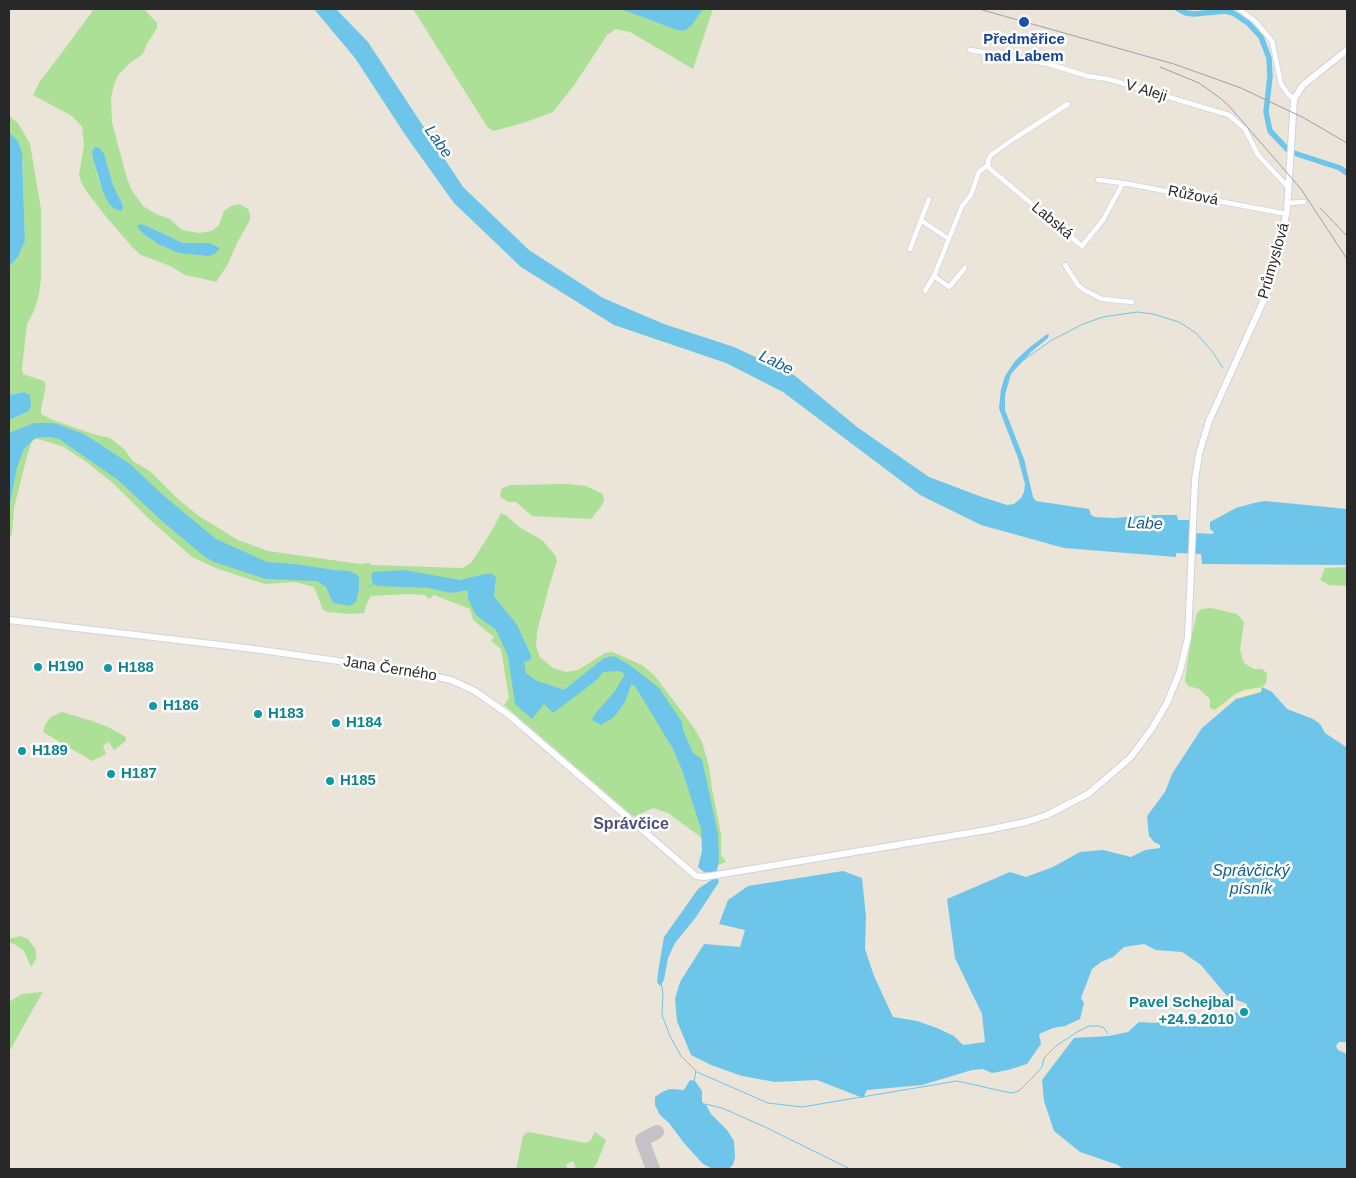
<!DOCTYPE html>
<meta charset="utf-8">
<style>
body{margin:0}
#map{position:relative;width:1356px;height:1178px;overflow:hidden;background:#eae4d9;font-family:Helvetica,sans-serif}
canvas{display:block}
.frame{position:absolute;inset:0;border:10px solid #282828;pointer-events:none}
</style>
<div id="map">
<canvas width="1356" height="1178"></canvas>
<div class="frame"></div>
</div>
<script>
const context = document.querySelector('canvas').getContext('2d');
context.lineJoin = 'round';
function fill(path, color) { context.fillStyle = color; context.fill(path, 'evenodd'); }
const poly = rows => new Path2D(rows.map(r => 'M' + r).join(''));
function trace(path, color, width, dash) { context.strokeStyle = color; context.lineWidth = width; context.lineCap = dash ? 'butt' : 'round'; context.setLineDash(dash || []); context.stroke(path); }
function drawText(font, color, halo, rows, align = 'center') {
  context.font = font + ' Helvetica,sans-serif'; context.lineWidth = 5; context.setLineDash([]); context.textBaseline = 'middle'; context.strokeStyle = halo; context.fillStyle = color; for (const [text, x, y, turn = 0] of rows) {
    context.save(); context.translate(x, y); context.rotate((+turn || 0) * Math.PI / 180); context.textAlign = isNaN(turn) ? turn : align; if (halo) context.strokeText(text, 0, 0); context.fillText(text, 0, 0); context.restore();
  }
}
fill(poly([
 [94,9,144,9,157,23,157,28,147,44,143,54,131,62,118,75,114,85,111,97,112,122,126,175,131,189,143,206,156,214,170,219,182,230,199,233,212,231,219,225,224,211,231,206,239,204,243,206,248,209,250,214,250,220,237,243,227,266,217,280,217,282,185,275,170,266,141,255,133,248,107,218,87,192,81,182,79,174,84,146,82,127,72,116,33,95,40,81,58,58],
 [93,159,107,170,113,185,123,205,109,204,108,201,98,178],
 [147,226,183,243,209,243,168,249,145,235],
 [413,9,713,9,693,69,630,32,616,29,607,35,575,84,553,112,526,122,494,131,488,128],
 [9,116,18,123,30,144,41,209,41,278,39,295,34,311,27,324,22,368,23,374,44,381,46,386,41,409,41,414,53,420,93,434,110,438,124,449,133,461,151,472,179,500,199,516,238,540,268,551,360,564,369,563,371,565,462,568,471,563,493,529,501,513,507,516,519,527,542,540,555,555,557,561,548,590,537,632,536,646,540,657,553,668,566,672,578,670,605,653,612,652,642,665,655,676,694,728,702,742,709,766,712,789,721,834,721,855,726,862,705,869,702,838,668,813,653,808,634,817,504,705,509,698,501,649,491,641,494,637,473,620,470,609,434,595,429,599,425,595,407,594,371,596,367,603,364,613,350,614,328,612,323,610,314,587,295,582,265,584,218,569,192,557,148,518,114,484,85,461,64,447,42,440,36,439,32,441,27,456,14,508,12,533,9,539,9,420,27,412,24,392,9,395,9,267,18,257,25,241,22,155,18,141,9,132],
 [567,484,586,486,603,494,604,500,602,505,591,519,532,516,516,502,508,502,501,497,500,495,502,488,510,485],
 [1347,567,1347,586,1329,585,1320,580,1325,568],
 [1211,608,1237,614,1244,622,1240,650,1244,663,1254,669,1262,669,1267,673,1266,683,1262,687,1244,690,1235,694,1215,710,1210,708,1210,699,1199,689,1188,686,1185,680,1191,638,1197,613,1201,609],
 [62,712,92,721,110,728,126,737,126,741,114,750,109,742,103,746,106,754,92,761,43,732,45,725,51,717],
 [20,936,28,939,36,950,36,959,31,967,24,951,16,945,9,942,9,939],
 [43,992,41,995,9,1052,9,1002,22,994],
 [529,1132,586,1143,591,1140,595,1132,606,1140,597,1163,593,1169,576,1169,573,1161,566,1165,568,1169,516,1169,523,1136,526,1133]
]), '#ade097');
fill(poly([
 [1261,688,1262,692,1236,699,1213,716,1211,714,1233,697,1247,691]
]), '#efe9bc');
fill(poly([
 [314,9,336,9,368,42,463,187,529,250,603,298,664,324,734,347,794,375,857,427,929,477,982,497,1007,505,1014,504,1021,498,1024,492,1025,484,1018,458,1001,414,999,408,1001,389,1005,376,1015,361,1030,347,1046,335,1049,334,1048,338,1031,352,1011,374,1005,395,1005,410,1024,459,1033,497,1036,501,1089,509,1091,515,1095,517,1114,518,1153,515,1177,515,1178,520,1197,520,1196,533,1212,534,1214,532,1210,529,1210,522,1236,508,1254,503,1265,501,1347,509,1347,565,1202,564,1201,554,1176,553,1176,557,1064,548,981,525,920,495,783,392,726,363,614,325,521,267,454,203,406,136,355,58],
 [621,9,703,9,692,25,686,30,683,31,677,30],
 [9,132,18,141,22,152,25,241,18,257,9,267],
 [95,147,100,148,104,154,113,185,122,203,123,208,121,211,115,209,109,204,103,192,93,159,92,151],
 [140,224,147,226,183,243,209,243,220,248,215,254,208,256,179,253,160,245,145,235,138,228,137,226],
 [24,392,30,395,31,403,30,410,27,412,9,420,9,395],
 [34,423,54,423,84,434,130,464,164,496,216,539,267,562,294,564,334,570,349,571,356,574,359,577,359,589,356,602,349,606,334,603,332,601,326,587,317,581,266,579,214,562,205,557,162,521,118,480,59,439,50,437,35,438,24,449,17,467,9,508,9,433],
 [404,570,460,580,485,574,492,574,496,577,494,596,517,625,531,655,531,660,524,662,526,673,535,680,564,690,604,658,614,656,631,666,659,688,682,722,683,730,693,753,702,759,718,834,719,861,717,870,714,873,704,872,698,867,702,851,701,829,682,770,673,749,635,686,631,685,625,702,614,717,601,725,592,720,594,715,615,691,625,674,619,671,603,672,598,679,560,708,553,713,544,704,532,719,515,704,508,656,496,630,476,615,468,599,468,590,452,593,428,588,378,586,373,584,371,575,373,572],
 [1262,687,1272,692,1287,709,1313,719,1320,724,1325,733,1346,747,1347,753,1347,1042,1339,1042,1336,1046,1338,1050,1347,1054,1347,1169,1123,1169,1118,1165,1080,1152,1054,1131,1044,1101,1042,1080,1074,1038,1109,1036,1128,1032,1139,1022,1155,1023,1174,1018,1206,1024,1221,1022,1234,1013,1247,1011,1247,1004,1227,996,1201,965,1182,952,1156,950,1144,944,1124,947,1113,957,1101,962,1092,969,1081,998,1084,1003,1080,1019,1065,1026,1053,1028,1039,1034,1041,1044,1027,1064,1008,1070,992,1073,983,1069,972,1070,922,1085,867,1090,863,1098,817,1080,775,1082,742,1076,711,1065,691,1055,677,1021,675,999,680,982,704,944,740,947,745,930,719,924,728,900,748,886,843,871,862,878,866,917,865,949,874,976,893,1017,917,1021,937,1028,954,1036,963,1045,985,1042,982,1014,955,958,947,899,1010,872,1026,877,1053,867,1080,852,1103,850,1131,857,1145,850,1160,848,1160,845,1154,842,1149,836,1147,816,1165,792,1172,774,1202,728,1236,699,1261,692],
 [713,879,718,879,719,882,696,917,675,943,668,958,664,980,660,986,657,982,659,966,664,937,698,889],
 [690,1080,695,1081,702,1091,702,1102,706,1105,711,1114,727,1130,734,1141,735,1157,733,1165,728,1169,713,1169,703,1164,684,1143,669,1123,660,1115,655,1105,655,1097,662,1092,670,1089,684,1090]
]), '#6ec5ea');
trace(poly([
 [1021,362,1052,340,1083,324,1103,317,1137,312,1153,314,1179,322,1196,333,1212,351,1223,368],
 [367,588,373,583],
 [661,983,663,993,662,1015,670,1036,681,1056,696,1071,694,1081],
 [697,1072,768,1103,802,1107,957,1081,1011,1093,1019,1091,1034,1076,1042,1067,1044,1058,1056,1046,1077,1032,1089,1026,1099,1026,1104,1028,1108,1034],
 [705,1104,722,1108,765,1127,850,1169]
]), '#6ec5ea', 1);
trace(poly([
 [1178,9,1186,13,1194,14,1225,11,1233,13,1248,23,1261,37,1269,58,1270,76,1266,112,1270,131,1287,149,1294,153,1340,168,1347,173]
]), '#6ec5ea', 5.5);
trace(poly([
 [653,1169,642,1140,657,1132]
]), '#c4c2c6', 14);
const street = poly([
 [1239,9,1256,22,1272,41,1281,84,1288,94,1294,99],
 [970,50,1049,64,1087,76,1108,79,1229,115,1245,129,1258,155,1289,188],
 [1068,104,1015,138,991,155,988,161,989,168,1082,246,1103,220,1123,183],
 [1098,180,1123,183,1287,214],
 [1288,203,1304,202],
 [922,221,949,239],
 [910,249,929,199],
 [1065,265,1078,285,1084,290,1102,299,1132,302],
 [934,276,949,287,965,268],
 [925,291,934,276,962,206,971,195,979,172,988,165]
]);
const secondary = poly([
 [9,620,254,649,415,672,451,680,475,691,509,715,696,876,704,877,987,830,1026,822,1047,815,1088,794,1130,758,1151,730,1167,703,1180,671,1188,637,1195,480,1199,454,1209,421,1267,293,1275,269,1287,210,1294,99,1303,85,1347,50]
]);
trace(street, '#cfd2e1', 6);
trace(secondary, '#cfd2e1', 8);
trace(street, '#fff', 4.5);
trace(secondary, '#fff', 6);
trace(poly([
 [979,9,1174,64,1241,88,1304,118,1347,143],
 [1160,67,1199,83,1220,98,1229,106,1301,189,1347,259],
 [1320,208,1347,236]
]), '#9d9fb2', 1);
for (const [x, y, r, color] of [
 [1024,22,6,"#1a4fb4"],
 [38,667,5,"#0f9aa8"],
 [108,668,5,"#0f9aa8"],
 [153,706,5,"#0f9aa8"],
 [258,714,5,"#0f9aa8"],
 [336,723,5,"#0f9aa8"],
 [22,751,5,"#0f9aa8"],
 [111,774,5,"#0f9aa8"],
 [330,781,5,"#0f9aa8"],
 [1244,1012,5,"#0f9aa8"]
]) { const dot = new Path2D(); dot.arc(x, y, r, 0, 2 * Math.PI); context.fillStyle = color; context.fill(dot); trace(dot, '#fff', 2); }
drawText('bold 15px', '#164399', '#fff', [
 ["Předměřice",1024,40],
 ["nad Labem",1024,57]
]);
drawText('15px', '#282828', '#fff', [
 ["V Aleji",1146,91,17],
 ["Růžová",1193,196,11],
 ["Labská",1052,221,40],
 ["Průmyslová",1274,261,-74],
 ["Jana Černého",390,669,9]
]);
drawText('bold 15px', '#0d838f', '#fff', [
 ["H190",48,667],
 ["H188",118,668],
 ["H186",163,706],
 ["H183",268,714],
 ["H184",346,723],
 ["H189",32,751],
 ["H187",121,774],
 ["H185",340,781],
 ["Pavel Schejbal",1234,1003,"right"],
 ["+24.9.2010",1234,1020,"right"]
], 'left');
drawText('italic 16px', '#116193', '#fff', [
 ["Labe",438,142,55],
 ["Labe",776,363,26],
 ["Labe",1145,524,2],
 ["Správčický",1251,872],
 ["písník",1251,890]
]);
drawText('bold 16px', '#4a5077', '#fff', [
 ["Správčice",631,825]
]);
</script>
